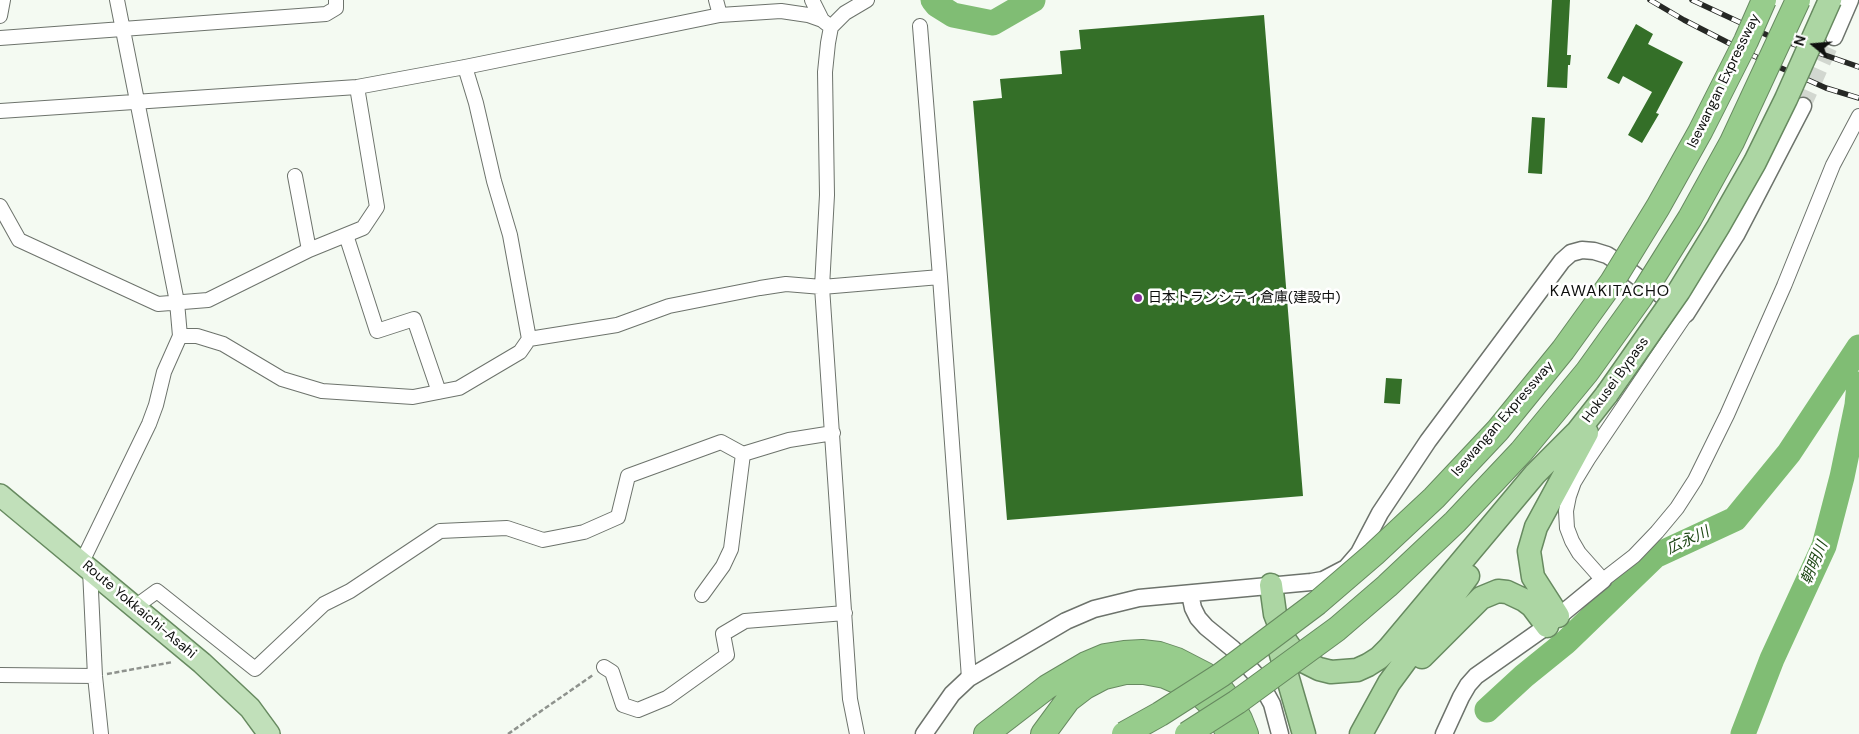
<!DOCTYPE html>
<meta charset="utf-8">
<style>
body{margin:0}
#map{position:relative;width:1859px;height:734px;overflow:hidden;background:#f4faf2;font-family:"DM Sans",sans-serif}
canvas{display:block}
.north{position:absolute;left:1789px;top:20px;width:50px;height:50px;-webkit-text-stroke:4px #fff;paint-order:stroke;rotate:287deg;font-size:14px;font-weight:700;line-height:20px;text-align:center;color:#0e100e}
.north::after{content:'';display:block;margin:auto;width:18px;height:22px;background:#0e100e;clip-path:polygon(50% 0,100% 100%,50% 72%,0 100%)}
</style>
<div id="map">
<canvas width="1859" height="734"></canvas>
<div class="north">N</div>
</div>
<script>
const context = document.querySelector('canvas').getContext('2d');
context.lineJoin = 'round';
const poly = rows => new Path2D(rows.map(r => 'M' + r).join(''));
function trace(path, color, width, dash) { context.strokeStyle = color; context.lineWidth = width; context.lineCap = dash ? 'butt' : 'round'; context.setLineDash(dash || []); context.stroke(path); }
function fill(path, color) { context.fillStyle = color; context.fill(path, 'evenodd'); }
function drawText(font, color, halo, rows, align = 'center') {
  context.font = font + ' "DM Sans","Noto Sans JP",sans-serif'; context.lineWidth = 5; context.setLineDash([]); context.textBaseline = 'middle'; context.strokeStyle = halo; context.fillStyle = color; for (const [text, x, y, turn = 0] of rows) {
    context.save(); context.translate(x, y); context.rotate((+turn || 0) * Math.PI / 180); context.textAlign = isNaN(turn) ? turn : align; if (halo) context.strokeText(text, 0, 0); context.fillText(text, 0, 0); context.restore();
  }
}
trace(poly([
 [933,0,937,5,953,15,993,23,1033,0],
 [1487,710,1524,676,1566,642,1655,556,1735,519,1789,453,1859,347],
 [1743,734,1772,659,1824,546,1842,477,1857,405,1859,384]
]), '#80bd74', 25);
fill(poly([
 [1552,0,1570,0,1567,55,1571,55,1570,65,1568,65,1567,88,1547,87],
 [1264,15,1303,496,1007,520,973,101,1002,98,1000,79,1062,74,1060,51,1081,49,1079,30],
 [1636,24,1653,34,1648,44,1683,62,1656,113,1659,114,1642,143,1628,135,1652,92,1623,76,1619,84,1607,78],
 [1532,117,1545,118,1542,174,1528,173],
 [1386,378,1402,379,1400,404,1384,403]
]), '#346f28');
trace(poly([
 [1803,106,1834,37]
]), '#d2d7d0', 16, [16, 8]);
const minor = poly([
 [716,0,720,15],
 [812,0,822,20],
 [0,16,3,0],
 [920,26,940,277,969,678],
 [0,38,326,14,336,8,336,0],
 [0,111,357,87,465,67,720,15,781,11,808,15,822,20,831,27],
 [295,176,309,250],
 [0,206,19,240,158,304,208,300,309,250,363,228,377,207,357,87],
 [346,235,377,331,414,319,439,392],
 [1686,314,1588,459,1574,482,1569,496,1566,511,1567,528,1572,541,1579,553,1603,580,1634,556,1657,532,1677,508,1695,480,1727,415,1784,286,1833,165,1859,116],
 [180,336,197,336,223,344,282,379,322,391,413,397,459,388,520,352,529,339,510,235,494,181,476,103,465,67],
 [529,339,617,325,669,306,760,288,786,284,822,287,940,277],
 [82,562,149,424,156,405,164,372,180,336,177,302,117,0],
 [90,570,95,676,101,734],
 [702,595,723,566,731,549,743,454],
 [135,607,157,591,255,669,324,604,350,591,440,531,507,528,543,540,584,532,618,517,628,476,721,442,743,454,789,440,833,433],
 [604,667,612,672,623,705,638,710,667,698,727,655,723,634,745,621,845,613],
 [0,675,95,676],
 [857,734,850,699,822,287,827,195,825,72,828,43,831,27,845,13,867,0]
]);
const tertiary = poly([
 [1834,37,1850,0],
 [1190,594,1193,608,1198,618,1206,627,1233,649,1256,675,1272,704,1280,734],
 [924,734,952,694,969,678,1066,621,1094,609,1139,598,1311,582,1323,580,1346,568,1359,553,1380,513,1428,441,1562,261,1571,253,1582,250,1594,251,1607,255,1618,262,1686,314,1736,235,1803,106],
 [1444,734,1461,697,1468,685,1476,676,1547,626,1603,580]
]);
const primary = poly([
 [0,495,202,663,250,708,269,734]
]);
const trunk = poly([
 [1567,445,1607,394],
 [1271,585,1275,614,1285,640,1294,653,1305,662,1319,669,1331,672,1357,670,1368,665,1379,658,1389,648,1535,474,1576,433],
 [1558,616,1533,577,1529,551,1536,527,1587,433],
 [1280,651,1304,734],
 [1422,657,1481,598,1498,591,1507,592,1524,600,1532,606,1547,626],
 [1361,734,1389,683,1468,576]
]);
const motorway = poly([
 [986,734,1047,687,1086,664,1105,656,1124,653,1142,652,1159,654,1177,660,1206,675,1220,688,1230,701,1240,719,1246,734],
 [1043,734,1068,700,1085,687,1104,677,1125,672,1144,672,1165,676,1183,684,1201,695,1214,708,1228,732]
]);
trace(minor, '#6d736c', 16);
trace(tertiary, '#6d736c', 19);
trace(primary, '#678a60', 24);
trace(trunk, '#678a60', 25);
trace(motorway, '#678a60', 26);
trace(poly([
 [107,674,173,662],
 [508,734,593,675]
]), '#8e928d', 2.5, [5, 2.5]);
trace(minor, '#fff', 14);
trace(tertiary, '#fff', 16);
trace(primary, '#c1e0ba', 21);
trace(trunk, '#acd6a3', 22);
trace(motorway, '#97cc8c', 24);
const rail = poly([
 [1650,0,1684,20,1754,56,1826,88,1859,98],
 [1692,0,1767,35,1859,67]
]);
trace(rail, '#262825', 5.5);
trace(rail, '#fff', 4, [11]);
const trunkBridge = poly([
 [1607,394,1679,291,1718,227,1755,162,1786,99,1830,0]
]);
const motorwayBridge = poly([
 [1124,734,1160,714,1221,675,1317,603,1374,554,1434,498,1498,430,1563,350,1612,282,1658,207,1700,132,1746,41,1764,0],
 [1187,734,1237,702,1337,629,1387,586,1455,522,1521,452,1587,372,1640,298,1690,218,1732,142,1798,0]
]);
trace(trunkBridge, '#678a60', 25, []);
trace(motorwayBridge, '#678a60', 26, []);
trace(trunkBridge, '#acd6a3', 22);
trace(motorwayBridge, '#97cc8c', 24);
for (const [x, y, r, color] of [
 [1138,298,5,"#882e9a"]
]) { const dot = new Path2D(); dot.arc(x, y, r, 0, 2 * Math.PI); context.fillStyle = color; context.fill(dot); trace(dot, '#fff', 2); }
drawText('14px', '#0e100e', '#fff', [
 ["Isewangan Expressway",1724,81,-64],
 ["Hokusei Bypass",1616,380,-54],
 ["Isewangan Expressway",1503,419,-49],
 ["Route Yokkaichi-Asahi",139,610,40]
]);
drawText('14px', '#0e100e', '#fff', [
 ["日本トランシティ倉庫(建設中)",1148,298]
], 'left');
drawText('italic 15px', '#1e4715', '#fff', [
 ["広永川",1688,541,-25],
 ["朝明川",1815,563,-67]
]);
context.letterSpacing = '1px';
drawText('16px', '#0e100e', '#fff', [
 ["KAWAKITACHO",1610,292]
]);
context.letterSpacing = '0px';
</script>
